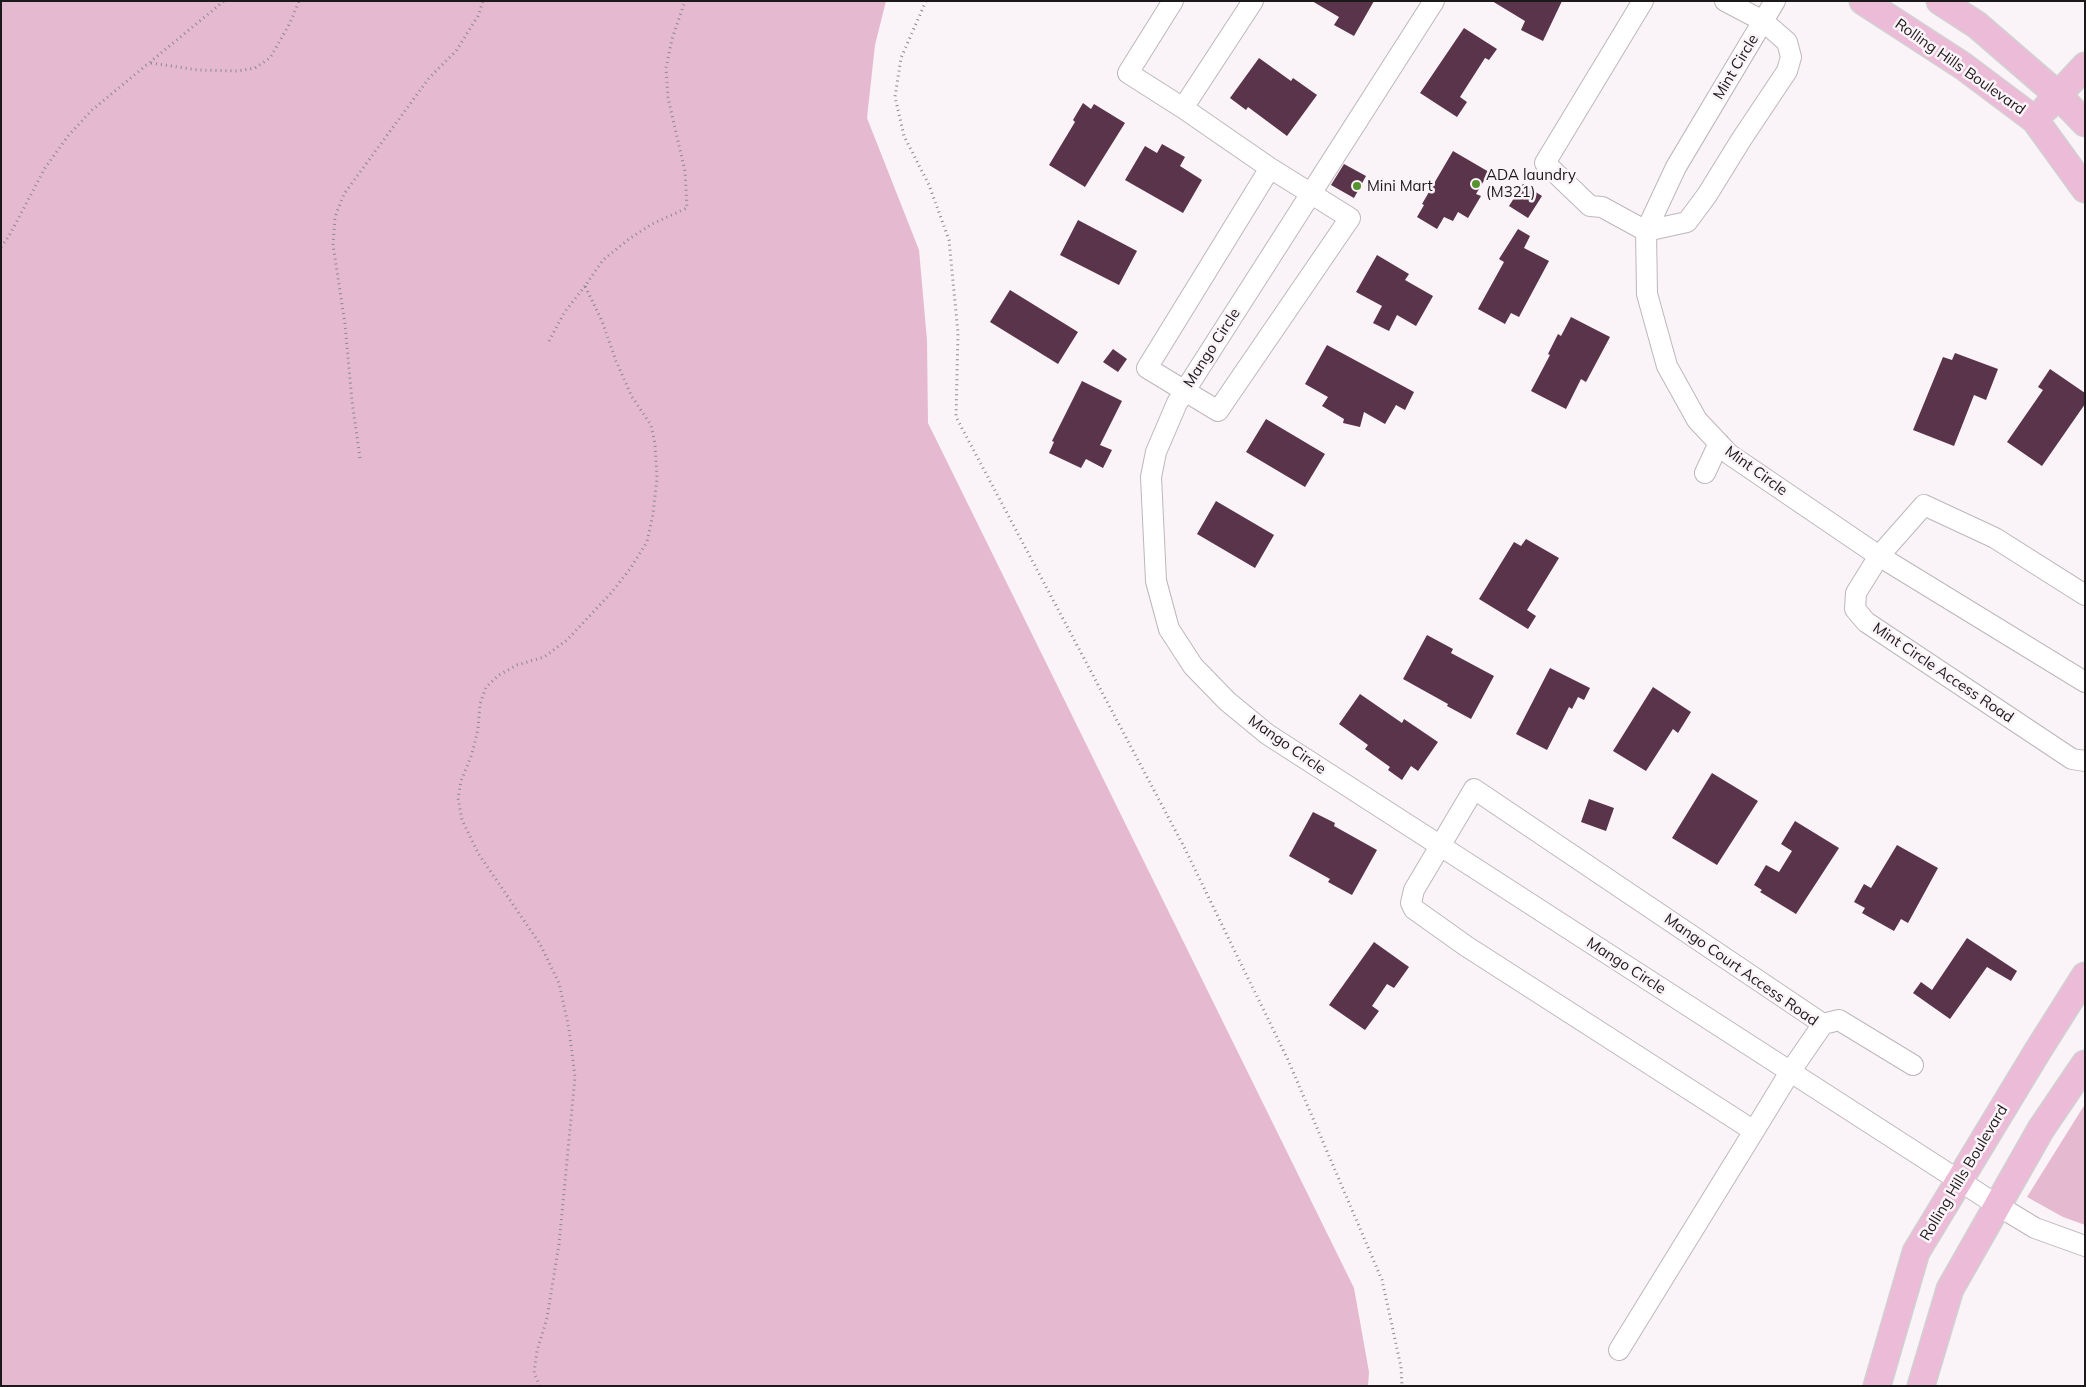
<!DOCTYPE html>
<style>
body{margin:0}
#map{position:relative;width:2086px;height:1387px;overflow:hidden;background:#faf3f7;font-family:Mulish,sans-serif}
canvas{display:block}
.frame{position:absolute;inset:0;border:2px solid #1b191a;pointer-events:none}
</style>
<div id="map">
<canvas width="2086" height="1387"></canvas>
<div class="frame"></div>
</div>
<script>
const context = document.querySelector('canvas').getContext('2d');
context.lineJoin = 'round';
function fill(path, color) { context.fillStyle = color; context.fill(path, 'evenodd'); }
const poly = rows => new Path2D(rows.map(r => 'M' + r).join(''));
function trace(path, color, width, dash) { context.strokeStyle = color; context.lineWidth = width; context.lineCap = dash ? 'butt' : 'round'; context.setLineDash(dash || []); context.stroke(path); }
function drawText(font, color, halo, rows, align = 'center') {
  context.font = font + ' Mulish,sans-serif'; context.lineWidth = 5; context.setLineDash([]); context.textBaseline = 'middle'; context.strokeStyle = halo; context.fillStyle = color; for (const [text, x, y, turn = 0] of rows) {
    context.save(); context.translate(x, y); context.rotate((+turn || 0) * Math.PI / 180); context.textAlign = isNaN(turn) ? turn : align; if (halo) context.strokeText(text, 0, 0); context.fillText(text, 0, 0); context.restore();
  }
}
fill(poly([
 [1,1,886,1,875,45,867,118,919,250,927,340,928,423,1354,1288,1369,1372,1368,1386,1,1386],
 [2085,1104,2085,1225,2063,1217,2027,1197]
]), '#e5bad1');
fill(poly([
 [1312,1,1374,1,1354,36,1334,25,1339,17],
 [1492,1,1562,1,1543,41,1521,30,1525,21],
 [1464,28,1497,49,1489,60,1485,58,1460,97,1467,102,1457,117,1420,93],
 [1259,58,1291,81,1293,78,1317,95,1287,136,1248,107,1246,110,1230,98],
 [1083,103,1091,109,1094,104,1125,123,1085,187,1049,165,1075,122,1073,120],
 [1162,144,1185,157,1180,166,1202,180,1183,213,1125,180,1145,146,1157,153],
 [1453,151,1489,172,1476,194,1481,196,1468,218,1458,212,1453,221,1444,217,1437,229,1417,217,1424,205,1422,204],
 [1344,164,1366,176,1354,198,1331,185],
 [1523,184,1542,196,1528,218,1509,206],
 [1078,220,1137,251,1119,285,1060,255],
 [1518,229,1530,236,1524,248,1549,261,1519,317,1511,313,1505,324,1478,309,1504,262,1499,259],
 [1377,255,1409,274,1405,280,1433,296,1416,326,1397,315,1389,331,1373,323,1382,306,1356,292],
 [1010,290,1078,332,1058,364,990,322],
 [1571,317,1610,337,1586,382,1581,379,1566,409,1531,391,1550,355,1548,354,1558,334,1561,336],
 [1327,345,1414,392,1405,410,1396,405,1385,424,1364,412,1360,427,1343,423,1344,419,1322,406,1328,397,1305,384],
 [1113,349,1127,359,1118,372,1103,362],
 [1955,353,1998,369,1986,400,1974,395,1954,446,1913,430,1943,357,1952,360],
 [2050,369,2085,393,2085,404,2042,466,2007,442,2043,390,2038,387],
 [1082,381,1122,401,1100,445,1112,450,1103,468,1086,459,1081,468,1049,453,1054,442,1052,441],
 [1266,419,1325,454,1305,487,1246,452],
 [1216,501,1274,535,1255,568,1197,534],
 [1526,539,1559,558,1527,610,1536,616,1528,629,1479,599,1514,542,1521,546],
 [1427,635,1453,649,1451,653,1494,676,1471,719,1447,706,1448,704,1403,679],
 [1550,668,1590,688,1584,700,1578,697,1572,709,1569,707,1547,750,1516,734],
 [1653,687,1691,712,1678,733,1673,729,1646,771,1613,751],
 [1360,694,1402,723,1404,719,1438,742,1418,771,1411,766,1402,780,1388,770,1390,767,1365,749,1368,745,1339,724],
 [1712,773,1758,801,1717,865,1672,838],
 [1589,799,1614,808,1606,831,1581,822],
 [1313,812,1335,823,1334,826,1377,850,1352,895,1328,882,1330,879,1289,856],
 [1795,821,1839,848,1796,914,1760,892,1762,890,1754,885,1766,865,1779,872,1792,851,1781,844],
 [1897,845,1938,868,1908,923,1901,919,1894,931,1862,913,1865,908,1854,902,1864,884,1871,888],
 [1967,938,2017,971,2011,981,1987,967,1950,1019,1913,993,1921,982,1932,990],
 [1374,942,1409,967,1394,988,1387,984,1372,1006,1379,1011,1365,1030,1329,1005]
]), '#59344a');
const minor = poly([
 [1173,1,1128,73,1183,108,1253,1],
 [1434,1,1177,403,1156,452,1151,477,1156,581,1169,629,1193,666,1227,701,1267,734,1997,1205,2035,1228,2085,1246],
 [1643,1,1545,163,1590,206,1602,207,1646,231,1687,222,1707,195,1741,140,1787,71,1791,57,1787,42,1763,21,1725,1],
 [1775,1,1676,167,1646,231,1647,294,1667,366,1697,420,1729,454,1879,556,2085,682],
 [1183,108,1270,168,1350,218,1218,411,1147,368,1270,168],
 [1705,473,1719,443],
 [2085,595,1995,538,1924,505,1879,556,1856,593,1855,609,1866,622,2072,759,2085,761],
 [1823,1024,1839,1020,1913,1065],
 [1619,1350,1754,1131,1790,1072,1823,1024,1474,789,1414,890,1411,903,1414,909,1466,946,1754,1131]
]);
const major = poly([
 [1863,1,1963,66,2035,120,2085,189],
 [1940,1,1977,25,2058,95,2085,123],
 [2046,108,2085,66],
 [1877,1386,1916,1252,2037,1052,2085,976],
 [1921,1386,1950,1289,2041,1129,2085,1064]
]);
trace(minor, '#bdb7ba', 22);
trace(major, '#d1d1d1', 29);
trace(poly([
 [926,1,901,58,895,97,904,136,929,185,949,240,958,333,956,417,1183,845,1288,1060,1382,1280,1401,1367,1402,1386],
 [151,63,198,70,238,71,255,68,270,58,290,23,299,1],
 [1,247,9,236,45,168,68,136,92,110,224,1],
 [549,341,564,313,585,286],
 [360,458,352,401,345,324,333,245,335,217,344,194,429,78,456,51,478,16,483,1],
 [540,1386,534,1373,537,1351,547,1318,559,1244,575,1077,569,1029,559,983,540,944,478,853,462,820,458,798,461,781,472,754,478,729,480,704,486,687,499,675,517,665,544,657,567,640,611,593,630,569,647,542,653,514,657,478,655,444,651,425,632,397,616,361,602,321,585,286,603,260,629,239,652,224,687,208,685,171,668,98,666,68,672,39,685,1]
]), '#8c888a', 3, [1, 4]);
trace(minor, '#fff', 20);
trace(major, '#ecbbd7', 26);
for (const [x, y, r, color] of [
 [1476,184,5,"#579230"],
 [1357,186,5,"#579230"]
]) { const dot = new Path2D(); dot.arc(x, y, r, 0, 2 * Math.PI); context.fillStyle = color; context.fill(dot); trace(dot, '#faf3f7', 2); }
drawText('15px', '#1b191a', '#faf3f7', [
 ["Mint Circle",1736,67,-59],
 ["Rolling Hills Boulevard",1960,67,35],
 ["Mango Circle",1212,348,-57],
 ["Mint Circle",1756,471,36],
 ["Mint Circle Access Road",1943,673,34],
 ["Mango Circle",1287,745,35],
 ["Mango Circle",1626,966,33],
 ["Mango Court Access Road",1741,970,35],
 ["Rolling Hills Boulevard",1964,1173,-59]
]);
drawText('15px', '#1b191a', '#faf3f7', [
 ["ADA laundry",1486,175],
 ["(M321)",1486,192],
 ["Mini Mart",1367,186]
], 'left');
</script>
